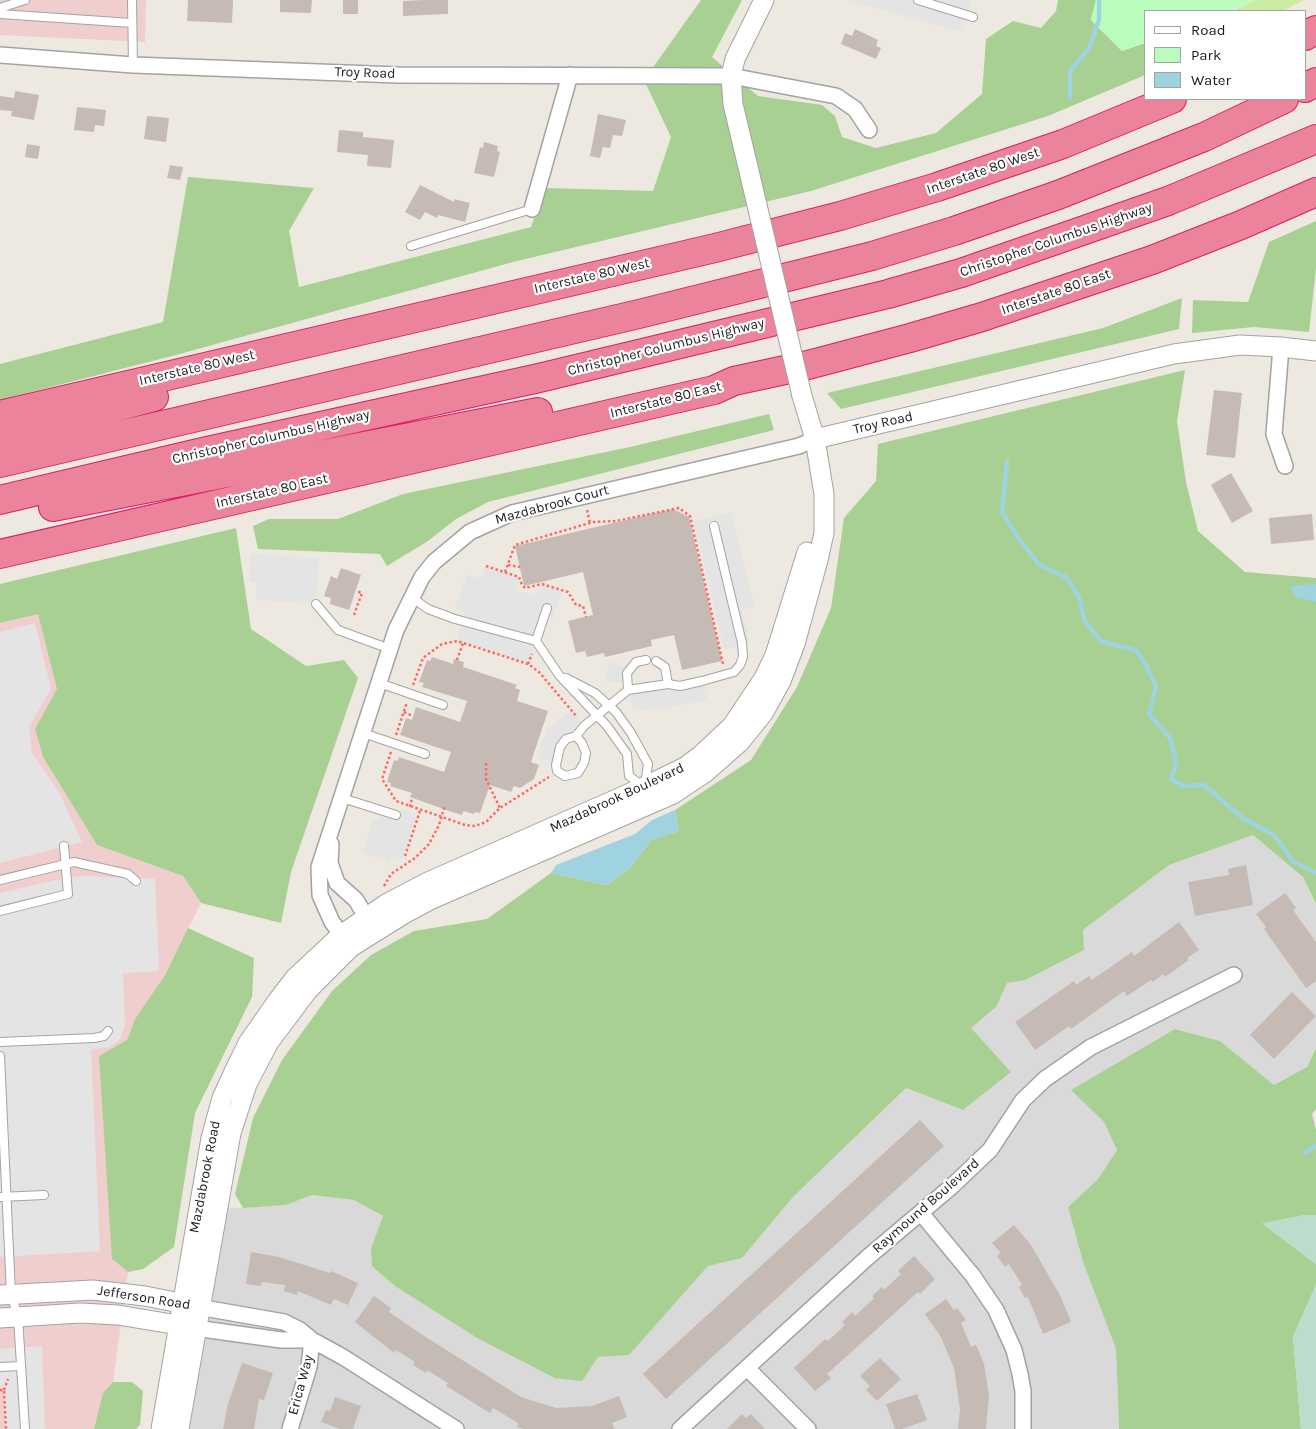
<!DOCTYPE html>
<style>
body{margin:0}
#map{position:relative;width:1316px;height:1429px;overflow:hidden;background:#eee9e0;font-family:Karla,sans-serif}
canvas{display:block}
.legend{position:absolute;left:1144px;top:10px;width:162px;height:90px;box-sizing:border-box;background:#fff;border:1px solid #a4a4a4;margin:0;padding:6px 9px;list-style:none;font-size:15px;color:#1c1c1c}
.legend li{display:flex;align-items:center;gap:10px;height:25px}
.legend b{width:25px;border:1px solid #a4a4a4}
</style>
<div id="map">
<canvas width="1316" height="1429"></canvas>
<ul class="legend">
<li><b style="height:6px;background:#fff"></b>Road</li>
<li><b style="height:14px;background:#b9fcbb"></b>Park</li>
<li><b style="height:14px;background:#9ed3df"></b>Water</li>
</ul>
</div>
<script>
const context = document.querySelector('canvas').getContext('2d');
context.lineJoin = 'round';
function fill(path, color) { context.fillStyle = color; context.fill(path, 'evenodd'); }
const poly = rows => new Path2D(rows.map(r => 'M' + r).join(''));
function trace(path, color, width, dash) { context.strokeStyle = color; context.lineWidth = width; context.lineCap = dash ? 'butt' : 'round'; context.setLineDash(dash || []); context.stroke(path); }
function drawText(font, color, halo, rows, align = 'center') {
  context.font = font + ' Karla,sans-serif'; context.lineWidth = 4.5; context.setLineDash([]); context.textBaseline = 'middle'; context.strokeStyle = halo; context.fillStyle = color; for (const [text, x, y, turn = 0] of rows) {
    context.save(); context.translate(x, y); context.rotate((+turn || 0) * Math.PI / 180); context.textAlign = isNaN(turn) ? turn : align; if (halo) context.strokeText(text, 0, 0); context.fillText(text, 0, 0); context.restore();
  }
}
fill(poly([
 [1253,835,1303,877,1316,904,1316,1048,1307,1067,1274,1085,1220,1041,1175,1029,1072,1090,1104,1122,1117,1150,1098,1179,1068,1207,1083,1262,1116,1349,1119,1429,188,1429,200,1354,205,1342,213,1296,212,1284,223,1209,286,1205,312,1195,354,1200,383,1216,371,1248,598,1357,629,1354,708,1266,742,1258,793,1197,906,1088,963,1110,1011,1072,970,1028,996,1007,1007,983,1025,980,1083,930,1169,865]
]), '#dad9d9');
fill(poly([
 [0,0,146,0,145,42,0,35],
 [38,613,58,689,35,729,43,757,97,845,183,876,201,903,165,975,135,1019,127,1040,112,1259,128,1272,113,1382,103,1393,94,1429,0,1429,0,623]
]), '#f0cece');
fill(poly([
 [1256,0,1304,0,1283,11,1233,11]
]), '#caeca3');
fill(poly([
 [701,0,742,0,712,57,758,96,822,105,835,116,842,137,876,148,936,133,982,94,986,39,1013,21,1041,28,1056,11,1058,0,1096,0,1091,20,1122,51,1145,43,1145,75,1048,116,811,191,513,262,176,355,0,400,0,364,163,322,188,177,314,188,289,231,299,287,531,227,544,188,653,191,671,137,644,80],
 [1316,221,1316,268,1309,332,1254,327,1192,333,1193,300,1248,302,1269,242],
 [1182,298,1179,329,841,409,827,393,1103,328],
 [1185,370,1177,421,1186,482,1198,531,1245,572,1316,578,1316,904,1303,877,1253,835,1169,865,1083,930,1084,950,1025,980,1007,983,996,1007,971,1028,1011,1072,963,1110,906,1088,793,1197,742,1258,708,1266,629,1355,598,1357,582,1381,555,1378,479,1339,395,1286,372,1266,371,1248,383,1216,354,1200,312,1195,286,1205,243,1208,235,1194,253,1118,282,1060,332,991,371,955,414,931,487,919,551,873,607,885,630,868,651,840,679,831,675,810,751,760,797,687,831,608,844,518,876,481,878,444],
 [769,414,774,430,488,502,456,519,428,541,387,566,380,554,258,549,253,526,269,519,338,519,403,494,630,447],
 [236,528,251,629,306,666,344,660,358,678,291,872,281,923,201,903,183,876,97,845,43,757,35,729,57,689,38,614,0,623,0,584],
 [188,928,254,958,252,997,195,1113,174,1247,143,1269,128,1272,112,1259,99,1056,127,1040,135,1019,165,975],
 [1175,1029,1220,1041,1274,1085,1307,1067,1316,1048,1316,1109,1312,1114,1316,1130,1316,1215,1305,1215,1263,1224,1316,1264,1316,1285,1293,1337,1301,1429,1119,1429,1116,1349,1083,1262,1068,1207,1098,1179,1117,1150,1104,1122,1071,1090],
 [113,1382,132,1382,143,1391,140,1425,136,1429,94,1429,103,1393]
]), '#a8d093');
fill(poly([
 [1305,1215,1316,1215,1316,1264,1262,1223],
 [1316,1285,1316,1429,1301,1429,1293,1337]
]), '#bcddcc');
fill(poly([
 [1096,0,1256,0,1229,11,1145,11,1145,43,1122,51,1091,20]
]), '#b9fcbb');
fill(poly([
 [847,0,971,0,962,32],
 [731,513,754,607,742,610,750,643,724,649,693,521],
 [250,554,319,558,316,604,256,600,256,582,249,582],
 [486,566,519,577,515,589,536,596,542,584,562,590,552,618,544,616,528,664,457,641,466,612,455,609,467,574,481,579],
 [35,623,51,689,29,727,32,753,59,792,82,842,0,863,0,632],
 [610,660,629,670,628,681,607,683,606,672],
 [702,681,707,700,670,707,634,711,628,690],
 [572,710,584,726,562,744,556,763,536,758,548,728],
 [404,810,417,814,402,859,392,856,389,862,362,853,373,820],
 [81,876,155,879,159,971,123,973,125,1025,120,1039,110,1047,91,1049,100,1251,0,1257,0,893,55,880],
 [42,1346,45,1429,6,1429,4,1390,0,1390,0,1349]
]), '#e4e4e4');
fill(poly([
 [1316,584,1316,602,1296,597,1289,586],
 [675,810,679,831,651,840,630,868,607,885,551,873,556,865,635,834,652,820]
]), '#9ed3df');
trace(poly([
 [1070,98,1070,71,1089,48,1099,20,1099,0],
 [1007,461,1002,512,1015,533,1039,565,1066,577,1079,597,1084,620,1101,641,1137,651,1146,665,1156,686,1149,714,1170,738,1176,763,1171,779,1183,786,1204,785,1244,819,1274,835,1294,862,1316,873],
 [1305,1153,1316,1146]
]), '#9ed3df', 4.5);
fill(poly([
 [188,0,233,0,232,23,187,21],
 [280,0,312,0,311,13,280,12],
 [343,0,358,0,358,14,343,14],
 [423,0,448,0,448,14,403,16,403,1],
 [855,29,878,40,876,46,881,48,876,59,841,44,845,33,852,36],
 [15,91,39,95,34,120,11,116,12,111,0,110,0,96,14,98],
 [77,107,106,110,104,126,95,125,94,132,74,130],
 [598,114,626,120,622,136,613,135,610,148,603,147,600,158,590,156],
 [147,116,169,118,166,142,144,139],
 [339,130,363,132,363,137,394,140,391,168,367,166,368,155,337,152],
 [484,142,498,146,497,151,500,152,494,177,474,173,480,147,483,148],
 [27,144,40,146,38,159,25,157],
 [170,165,183,167,180,180,167,178],
 [420,185,454,202,454,199,470,203,465,222,438,215,437,218,425,212,420,220,405,212],
 [1214,390,1242,393,1235,458,1206,455],
 [1231,473,1253,511,1232,523,1211,485],
 [673,509,689,517,722,661,682,670,674,635,651,640,652,646,605,657,604,653,587,657,585,651,576,653,568,621,593,615,583,572,524,586,515,546],
 [1312,514,1314,540,1271,544,1269,518],
 [341,568,361,575,349,610,330,604,331,598,324,596,331,576,337,579],
 [432,657,453,664,454,659,464,662,463,667,517,685,515,688,520,690,517,701,548,711,531,762,539,765,534,779,520,788,514,786,511,792,490,785,480,813,475,812,474,814,463,811,462,815,449,811,410,797,412,793,390,786,391,783,387,782,394,760,398,761,399,757,444,772,451,752,400,735,406,718,412,720,416,707,460,722,467,701,422,687,424,683,419,682,427,660,430,661],
 [1246,865,1253,905,1195,916,1188,882,1229,875,1228,869],
 [1285,893,1296,908,1293,910,1316,942,1316,981,1306,988,1264,929,1266,927,1256,914],
 [1179,922,1199,950,1187,958,1189,960,1165,977,1163,974,1153,982,1151,980,1127,996,1124,991,1071,1029,1069,1026,1035,1050,1015,1022,1074,981,1076,985,1089,976,1092,980,1132,952,1134,956],
 [1292,992,1316,1016,1274,1059,1250,1035],
 [920,1120,944,1146,666,1399,643,1374],
 [1014,1225,1031,1245,1061,1297,1071,1322,1043,1334,1028,1297,1025,1298,1019,1287,1022,1285,1009,1264,1005,1267,997,1256,1001,1253,992,1243],
 [251,1252,279,1257,330,1273,331,1271,358,1283,348,1305,334,1299,331,1305,298,1291,297,1295,284,1291,285,1285,262,1282,261,1286,246,1284],
 [914,1256,935,1279,920,1294,918,1292,827,1374,831,1378,815,1391,794,1368,825,1339,828,1341,845,1325,842,1322,852,1312,855,1316,874,1298,872,1296,882,1287,884,1290,901,1274,898,1271],
 [374,1296,391,1308,389,1312,421,1334,521,1397,556,1408,592,1406,619,1396,627,1417,612,1423,615,1429,524,1429,517,1427,518,1423,493,1408,490,1413,446,1386,448,1383,427,1370,426,1373,413,1365,415,1362,396,1350,394,1353,355,1322],
 [946,1299,954,1310,957,1308,966,1320,961,1323,971,1347,976,1345,984,1364,989,1396,986,1429,958,1429,960,1409,954,1368,941,1337,925,1314],
 [880,1358,901,1379,877,1401,866,1390,870,1386,860,1376],
 [242,1363,273,1373,264,1400,259,1399,254,1429,223,1429,228,1404],
 [917,1394,927,1420,902,1429,895,1429,886,1404],
 [335,1397,361,1406,353,1429,340,1429,321,1422,326,1410,330,1411],
 [742,1414,746,1418,751,1414,765,1429,727,1429]
]), '#c6bab4');
const service = poly([
 [132,0,133,65],
 [918,0,973,17],
 [0,8,25,0],
 [0,14,132,23],
 [411,246,532,209],
 [411,597,428,609,455,619,536,641,559,675,607,726,627,754,629,776,643,786],
 [316,604,338,630,390,649],
 [536,641,547,608],
 [656,661,665,667,668,684],
 [566,678,595,693,616,712,631,733,648,764,645,785],
 [379,683,443,705],
 [628,690,627,673,636,662,646,660],
 [363,733,425,754],
 [576,736,582,743,586,753,584,763,578,773,565,776,557,771,556,765,560,747,566,739,576,736,584,726,628,690,668,684,680,686,702,681,734,672,740,665,743,657,742,643,714,526],
 [342,798,396,815],
 [0,880,74,862,128,874,136,881],
 [0,911,68,894,64,846],
 [0,1042,94,1038,104,1036,108,1031],
 [0,1056,11,1294,18,1317,25,1429],
 [0,1197,44,1195],
 [0,1367,21,1366]
]);
const minor = poly([
 [0,55,133,65,398,75,731,76,836,96,855,109,869,130],
 [532,209,570,75],
 [1281,347,1274,434,1285,466],
 [331,844,330,863,337,883,356,900,372,927],
 [347,942,332,922,320,895,319,867,396,630,422,577,434,562,470,532,512,513,799,446,815,439],
 [921,1213,973,1276,996,1310,1014,1350,1020,1374,1023,1391,1023,1429],
 [198,1307,284,1322,300,1330,312,1340,343,1357,456,1429],
 [195,1328,281,1340,312,1340],
 [748,1369,808,1429],
 [290,1429,309,1367,312,1340],
 [680,1429,868,1257,951,1187,990,1150,1023,1100,1045,1079,1091,1047,1234,975]
]);
const tertiary = poly([
 [757,205,733,104,731,76,735,59,764,0],
 [815,439,1174,354,1240,345,1281,347,1316,351],
 [0,1295,93,1290,145,1296,195,1306],
 [0,1318,80,1313,118,1315,190,1327],
 [161,1429,211,1138,222,1098,234,1072,248,1043,278,1000,295,978,341,935,386,904,428,882,644,787,685,767,701,755,732,726,764,678,775,655,807,552],
 [179,1429,231,1133,247,1084,269,1042,308,990,351,947,404,914,432,899,673,794,706,772,740,742,764,712,781,681,795,644,818,560,824,533,824,494,815,439,802,396]
]);
const motorway = poly([
 [1305,36,1316,30],
 [1305,88,1316,82],
 [0,415,715,248,840,216,937,187,1063,144,1172,99],
 [0,438,154,397],
 [0,463,639,314,872,256,954,231,1058,195,1204,137,1284,99],
 [0,500,202,452,539,378,888,294,961,273,1168,201,1316,139],
 [53,507,538,412],
 [0,554,714,390,734,381,808,365,910,338,982,317,1152,260,1241,225,1316,192]
]);
trace(service, '#a3a3a3', 10);
trace(minor, '#a3a3a3', 18);
trace(tertiary, '#a3a3a3', 21);
trace(motorway, '#df1a67', 30);
trace(poly([
 [587,510,590,523],
 [508,565,520,567],
 [486,566,519,577,522,585,525,588,542,584,568,592,576,605,583,606,586,617],
 [505,572,515,545,593,522,616,521,679,508,690,516,723,664],
 [354,615,362,593,356,591],
 [457,660,463,643],
 [528,664,532,654],
 [413,685,423,658,442,644,457,641,528,664,539,672,577,717],
 [404,712,413,716],
 [396,735,407,702],
 [391,752,382,779,396,801,465,825,475,826,486,822,500,808,549,777],
 [486,763,486,779,500,808],
 [410,807,412,798],
 [405,856,420,811],
 [384,886,391,874,415,858,429,844,439,825,445,805],
 [0,1390,4,1390,6,1429],
 [4,1390,8,1379]
]), '#ff6960', 2.5, [2.5, 2.5]);
trace(service, '#fff', 8);
trace(minor, '#fff', 15);
trace(tertiary, '#fff', 19);
trace(motorway, '#eb839b', 28);
const tertiaryBridge = poly([
 [757,205,802,396]
]);
trace(tertiaryBridge, '#a3a3a3', 21, []);
trace(tertiaryBridge, '#fff', 19);
drawText('14px', '#1c1c1c', '#fff', [
 ["Troy Road",365,73,2],
 ["Interstate 80 West",983,171,-19],
 ["Christopher Columbus Highway",1056,240,-19],
 ["Interstate 80 West",592,276,-13],
 ["Interstate 80 East",1056,292,-19],
 ["Christopher Columbus Highway",666,347,-14],
 ["Interstate 80 West",197,368,-13],
 ["Interstate 80 East",666,400,-14],
 ["Troy Road",883,423,-13],
 ["Christopher Columbus Highway",271,437,-13],
 ["Interstate 80 East",272,491,-13],
 ["Mazdabrook Court",552,505,-15],
 ["Mazdabrook Boulevard",617,798,-25],
 ["Mazdabrook Road",205,1177,-79],
 ["Raymound Boulevard",926,1206,-41],
 ["Jefferson Road",144,1298,9],
 ["Erica Way",301,1385,-75]
]);
</script>
